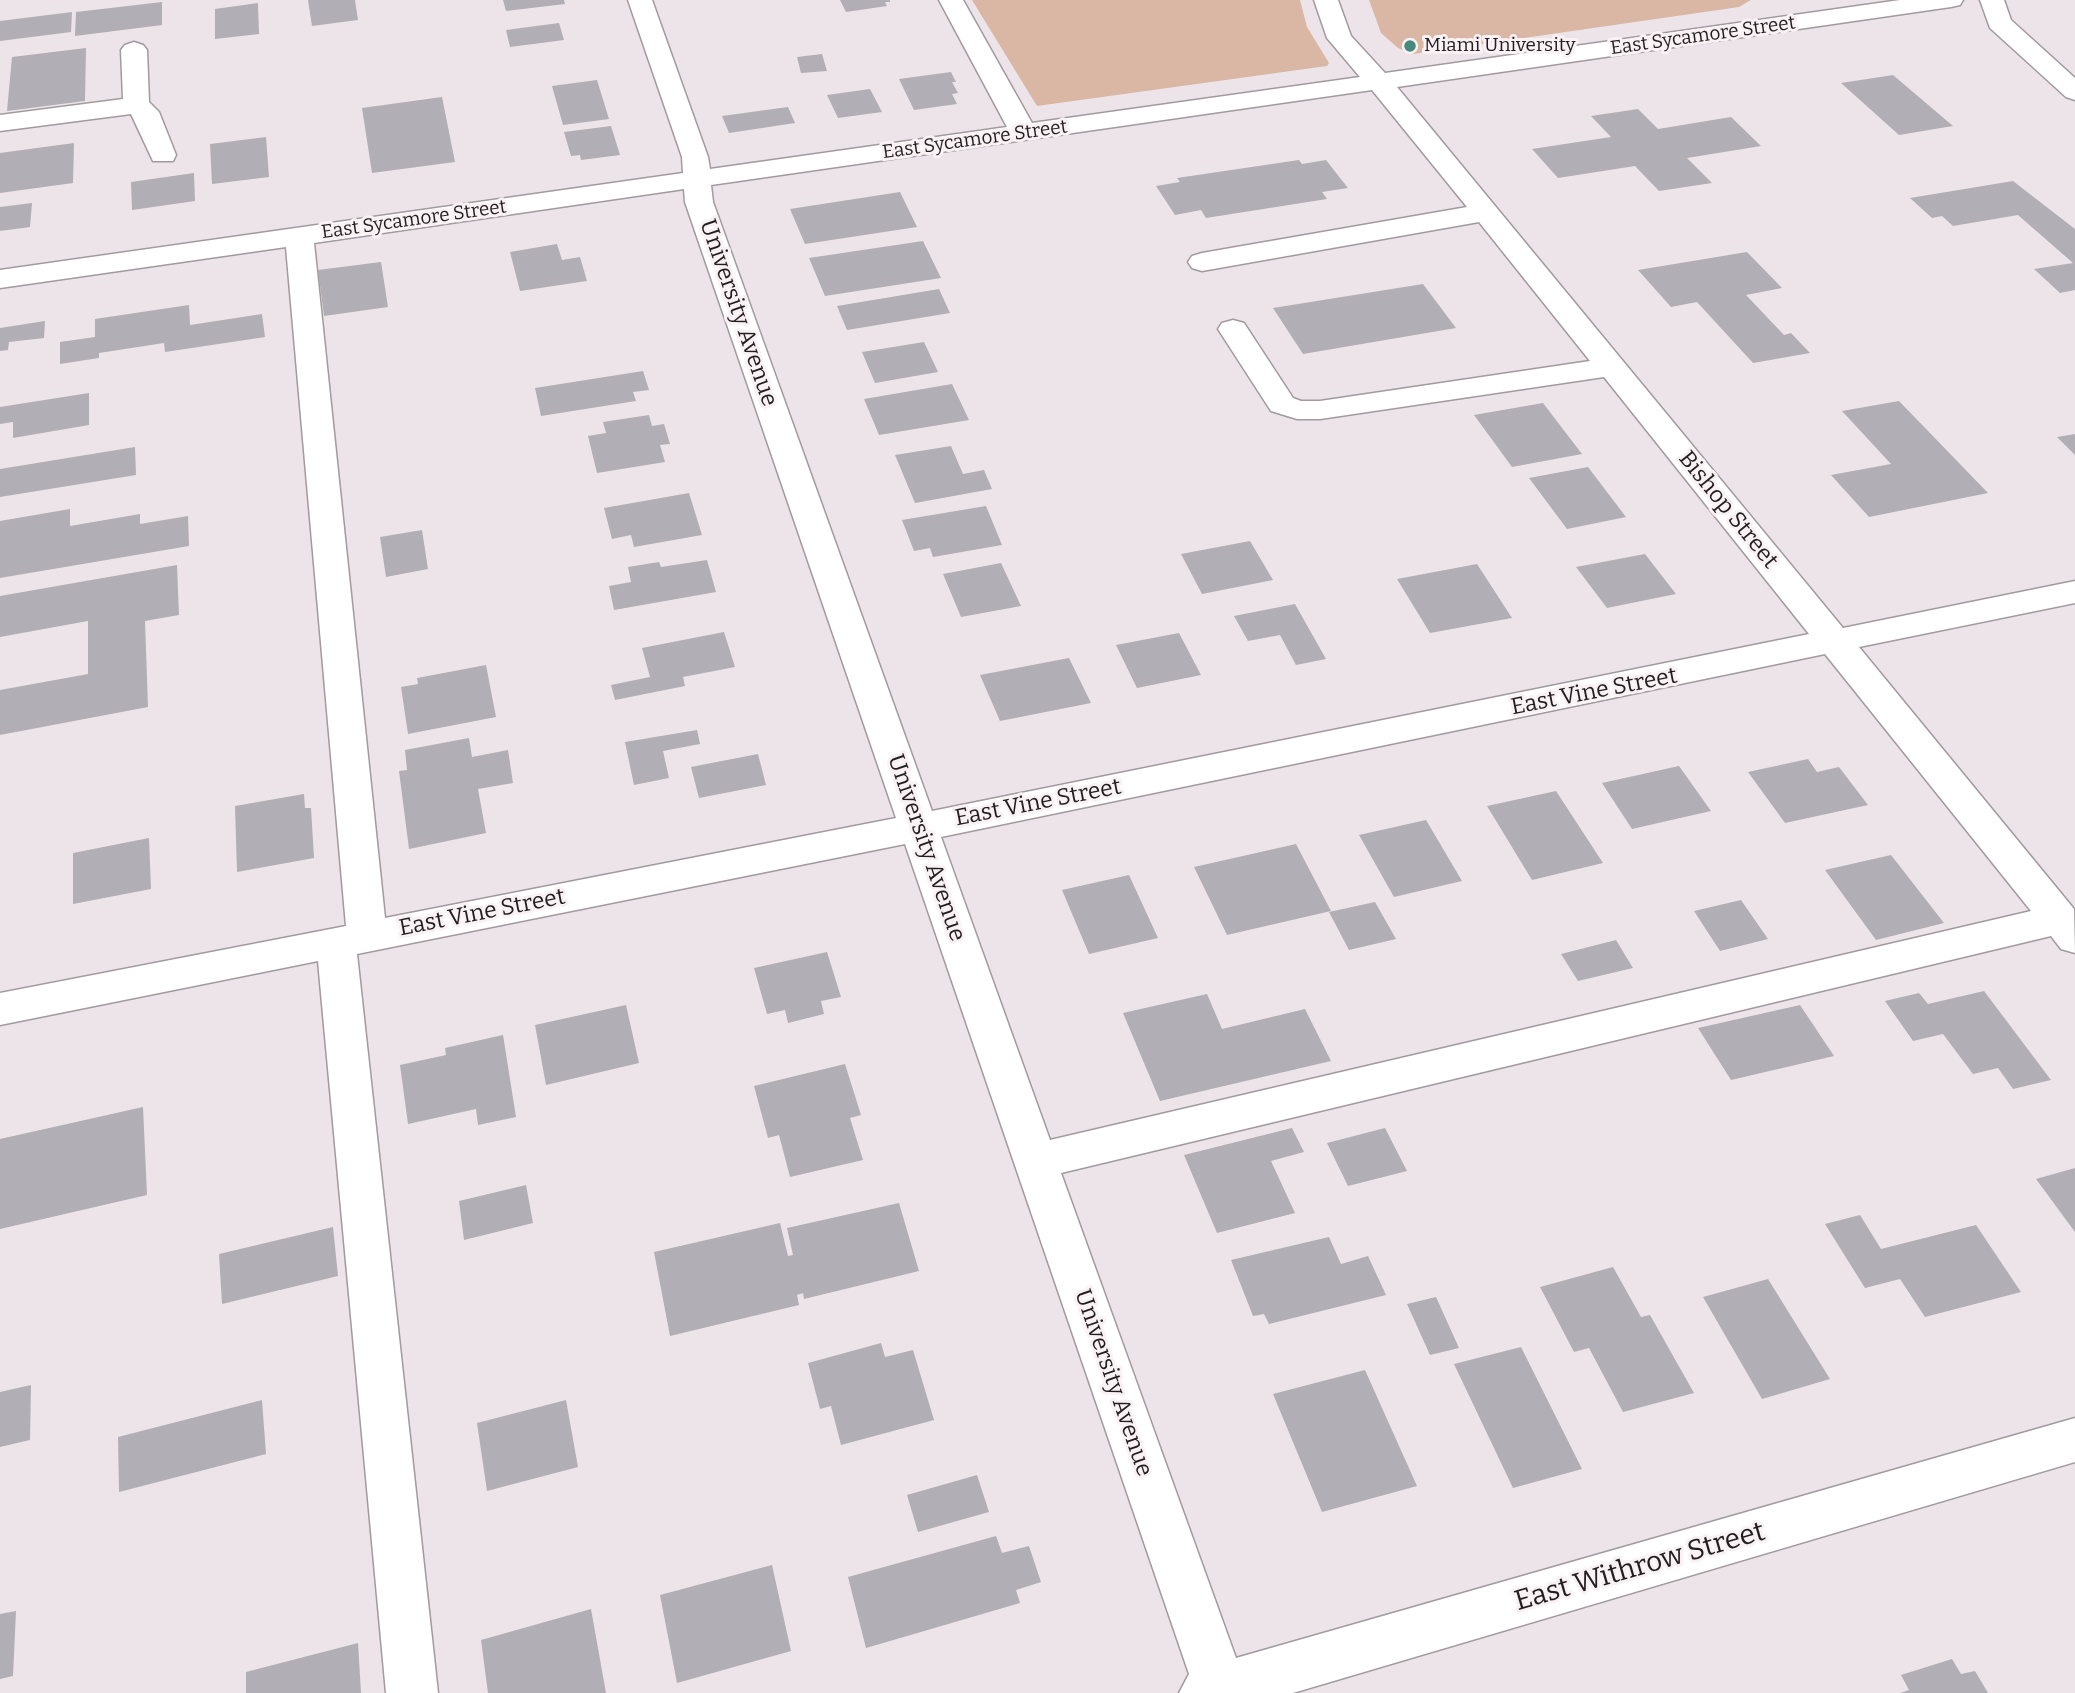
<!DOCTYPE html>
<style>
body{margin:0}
canvas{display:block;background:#ece4e8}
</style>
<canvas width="2075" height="1693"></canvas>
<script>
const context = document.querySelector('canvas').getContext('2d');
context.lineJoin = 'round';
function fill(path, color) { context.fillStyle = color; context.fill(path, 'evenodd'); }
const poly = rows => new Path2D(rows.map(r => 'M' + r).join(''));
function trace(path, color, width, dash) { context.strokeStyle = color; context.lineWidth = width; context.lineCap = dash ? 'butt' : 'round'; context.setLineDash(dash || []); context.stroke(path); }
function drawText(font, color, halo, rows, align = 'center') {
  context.font = font + ' Bitter,serif'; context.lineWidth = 6; context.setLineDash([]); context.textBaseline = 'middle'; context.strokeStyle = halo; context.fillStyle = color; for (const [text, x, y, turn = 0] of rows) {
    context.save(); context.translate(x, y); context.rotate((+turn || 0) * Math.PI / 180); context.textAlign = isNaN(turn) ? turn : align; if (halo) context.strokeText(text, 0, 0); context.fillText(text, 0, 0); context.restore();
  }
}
fill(poly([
 [972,0,1300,0,1307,27,1329,63,1327,66,1037,106],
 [1369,0,1751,0,1739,7,1413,54,1398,48,1381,33]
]), '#d9b7a4');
fill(poly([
 [308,0,355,0,358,20,312,26],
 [503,0,564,0,565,4,506,11],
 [840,0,890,0,890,2,885,2,887,6,846,12],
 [162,2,162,25,75,36,76,12],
 [258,3,259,34,215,39,215,9],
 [72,12,71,32,0,41,0,21],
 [559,23,564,40,510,47,506,30],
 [86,48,85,101,7,111,12,57],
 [822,54,827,71,801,73,797,57],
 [951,72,956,82,952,82,958,93,952,94,957,104,914,110,899,79],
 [1893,75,1953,126,1899,135,1841,83],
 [597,80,609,119,563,125,552,86],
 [870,89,882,112,838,118,827,95],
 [442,97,455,162,372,173,362,108],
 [788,107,795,123,729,133,722,116],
 [1638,109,1658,129,1731,117,1761,146,1687,158,1712,183,1659,191,1635,166,1558,178,1532,149,1611,137,1591,116],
 [611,126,620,155,581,160,580,155,571,156,564,132],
 [266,137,269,177,212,184,210,144],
 [74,143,73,183,0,193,0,153],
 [1299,160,1302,164,1326,160,1348,188,1322,192,1327,199,1206,218,1201,210,1175,215,1156,186,1180,182,1177,178],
 [194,173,195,201,132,210,131,182],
 [2013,181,2075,229,2075,290,2060,293,2034,269,2073,263,2018,215,1953,226,1942,216,1932,218,1910,198],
 [900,192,917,227,805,244,790,209],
 [32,203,30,227,0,231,0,207],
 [923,241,941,278,825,296,809,258],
 [557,244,562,260,580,257,587,281,520,291,510,252],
 [1747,252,1782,288,1746,295,1784,335,1791,333,1810,353,1753,363,1697,302,1671,307,1638,270],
 [381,262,388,307,324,316,318,270],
 [1423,284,1456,328,1303,354,1273,308],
 [939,289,950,313,847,330,837,306],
 [189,305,190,325,262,314,265,337,165,352,164,343,99,353,99,358,60,364,60,342,95,337,95,319],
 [45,321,44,338,9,342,8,350,0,351,0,328],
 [924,342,938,372,875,383,862,352],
 [643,371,649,390,633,392,636,401,541,416,535,388],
 [952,384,969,420,879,435,864,399],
 [89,393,89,425,13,438,13,422,0,424,0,407],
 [1899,401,1988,493,1869,517,1831,475,1891,464,1842,411],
 [1543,403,1582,454,1512,467,1474,415],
 [649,415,652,426,664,424,670,444,660,445,665,462,597,473,588,436,606,433,603,422],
 [2075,434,2075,455,2057,437],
 [951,446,963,474,984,470,992,489,915,503,895,455],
 [135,447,136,475,0,497,0,469],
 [1588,467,1626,517,1567,529,1529,478],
 [689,493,702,535,634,547,631,535,612,539,604,508],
 [986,506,1002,545,933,557,930,548,914,551,902,520],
 [70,509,70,526,140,514,140,524,188,516,189,546,0,578,0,521],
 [422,530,428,569,386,577,380,537],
 [1250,541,1273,580,1202,594,1181,554],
 [1645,554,1676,594,1607,608,1576,567],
 [707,560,716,592,614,610,609,586,631,582,628,567,659,562,661,567],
 [1001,563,1021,606,961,617,943,574],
 [1477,564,1512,618,1430,633,1397,579],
 [177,565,179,615,145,621,148,707,0,735,0,690,88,674,88,621,0,637,0,596],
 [1295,604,1326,659,1296,665,1280,635,1248,641,1234,616],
 [724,632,735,667,683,677,685,686,615,700,611,685,650,677,642,648],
 [1179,633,1201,675,1137,688,1116,645],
 [1069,658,1091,703,1000,721,980,675],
 [486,665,496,717,408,734,401,687,418,684,417,678],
 [697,730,700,744,663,751,669,778,634,785,625,742],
 [469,738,472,757,508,750,513,783,478,789,486,833,409,849,399,771,407,770,405,750],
 [758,754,766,785,699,798,691,767],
 [1808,759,1817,772,1839,767,1868,805,1785,823,1748,772],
 [1679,766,1711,811,1632,829,1602,783],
 [1556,791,1603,863,1532,880,1487,806],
 [304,794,305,808,311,808,314,858,237,872,235,806],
 [1426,820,1462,881,1394,897,1359,835],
 [149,838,151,889,73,904,73,853],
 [1296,844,1331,911,1227,935,1194,867],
 [1891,855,1944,923,1876,940,1825,870],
 [1129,875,1158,938,1089,954,1062,890],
 [1741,900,1768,939,1720,951,1694,911],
 [1375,902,1396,939,1349,950,1329,912],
 [1616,940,1633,968,1578,981,1561,954],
 [827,952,841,997,821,1001,824,1014,788,1023,785,1010,767,1014,754,968],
 [1984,991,2051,1080,2013,1089,1998,1068,1973,1074,1943,1034,1913,1041,1885,1001,1919,993,1928,1004],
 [1207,994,1222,1029,1305,1009,1331,1061,1160,1101,1123,1013],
 [626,1005,639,1063,546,1085,535,1025],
 [1800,1005,1834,1056,1731,1080,1698,1028],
 [503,1035,516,1117,478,1125,476,1109,408,1124,400,1065,446,1055,445,1048],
 [845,1064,861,1115,850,1118,863,1160,790,1177,779,1135,768,1138,754,1086],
 [143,1107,147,1195,0,1229,0,1139],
 [1292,1128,1304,1152,1271,1161,1295,1213,1217,1233,1184,1155],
 [1385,1128,1407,1171,1348,1186,1327,1143],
 [2075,1168,2075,1232,2036,1179],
 [526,1185,533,1223,464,1240,459,1201],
 [899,1203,919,1271,804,1299,803,1293,797,1295,799,1305,670,1336,654,1252,780,1223,788,1256,793,1255,787,1228],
 [1860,1215,1881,1249,1976,1225,2021,1292,1925,1317,1900,1279,1865,1288,1825,1224],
 [333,1227,338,1276,222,1304,219,1254],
 [1329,1237,1341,1264,1368,1256,1386,1295,1269,1324,1264,1314,1253,1316,1231,1260],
 [1613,1267,1641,1317,1650,1315,1694,1393,1623,1412,1589,1348,1574,1352,1540,1287],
 [1768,1279,1830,1379,1762,1399,1703,1297],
 [1436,1297,1459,1348,1430,1355,1407,1304],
 [881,1343,885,1357,913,1350,934,1420,841,1445,831,1406,820,1409,808,1363],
 [1521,1347,1582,1469,1513,1488,1454,1364],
 [1365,1370,1417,1486,1322,1512,1273,1394],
 [31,1385,30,1440,0,1447,0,1392],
 [262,1400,266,1454,119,1492,118,1437],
 [566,1400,578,1467,487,1491,477,1423],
 [977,1475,989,1512,918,1532,907,1495],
 [996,1536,1002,1553,1029,1546,1041,1582,1016,1590,1020,1603,866,1648,848,1577],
 [772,1565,791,1651,677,1683,660,1595],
 [591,1609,606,1693,488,1693,481,1640],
 [16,1611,13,1676,0,1679,0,1614],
 [358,1643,361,1693,246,1693,246,1672],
 [1952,1659,1961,1674,1975,1671,1988,1693,1900,1693,1909,1690,1901,1675]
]), '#b2aeb5');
const minor = poly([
 [628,0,652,0,708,157,710,169,1007,127,939,0,963,0,1032,123,1360,77,1327,38,1314,0,1338,0,1351,36,1385,73,1900,0,1963,0,1960,5,1951,7,1397,87,1843,628,2075,581,2075,603,1859,647,2074,909,2075,953,2061,949,2051,936,1061,1173,1236,1658,2075,1418,2075,1462,1293,1693,1179,1693,1189,1674,905,844,357,954,438,1693,386,1693,318,961,0,1025,0,993,346,926,286,247,0,288,0,270,683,173,682,157,628,0],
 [1372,90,1467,207,1202,253,1192,256,1188,262,1192,268,1202,271,1479,222,1590,361,1320,401,1301,401,1293,398,1244,323,1233,320,1222,323,1218,329,1271,411,1297,419,1320,419,1604,377,1809,634,932,811,713,202,711,185,1372,90],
 [684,189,685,202,896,818,385,918,314,243,684,189],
 [1825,654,2031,911,1050,1140,941,837,1825,654],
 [1980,0,2004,0,2011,20,2075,78,2075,100,2066,97,1990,28,1980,0],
 [134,42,143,45,147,50,149,102,159,112,176,155,173,161,153,161,131,114,0,131,0,115,123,99,121,50,125,45,134,42]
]);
trace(minor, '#a29a9e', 3);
fill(minor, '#fff');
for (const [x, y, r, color] of [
 [1410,46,7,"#468a7d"]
]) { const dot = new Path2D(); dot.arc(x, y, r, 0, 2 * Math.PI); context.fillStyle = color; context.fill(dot); trace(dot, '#faf1f5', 2.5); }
drawText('19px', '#201e1f', '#faf1f5', [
 ["East Sycamore Street",1703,36,-8],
 ["East Sycamore Street",975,140,-8],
 ["East Sycamore Street",414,220,-8]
]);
drawText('19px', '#201e1f', '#faf1f5', [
 ["Miami University",1424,46]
], 'left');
drawText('23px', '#201e1f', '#faf1f5', [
 ["University Avenue",738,313,71],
 ["Bishop Street",1728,510,51],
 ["East Vine Street",1594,692,-11],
 ["East Vine Street",1038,803,-11],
 ["University Avenue",926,848,71],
 ["East Vine Street",482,913,-11],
 ["University Avenue",1113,1383,71]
]);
drawText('28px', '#201e1f', '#faf1f5', [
 ["East Withrow Street",1640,1567,-16]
]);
</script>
